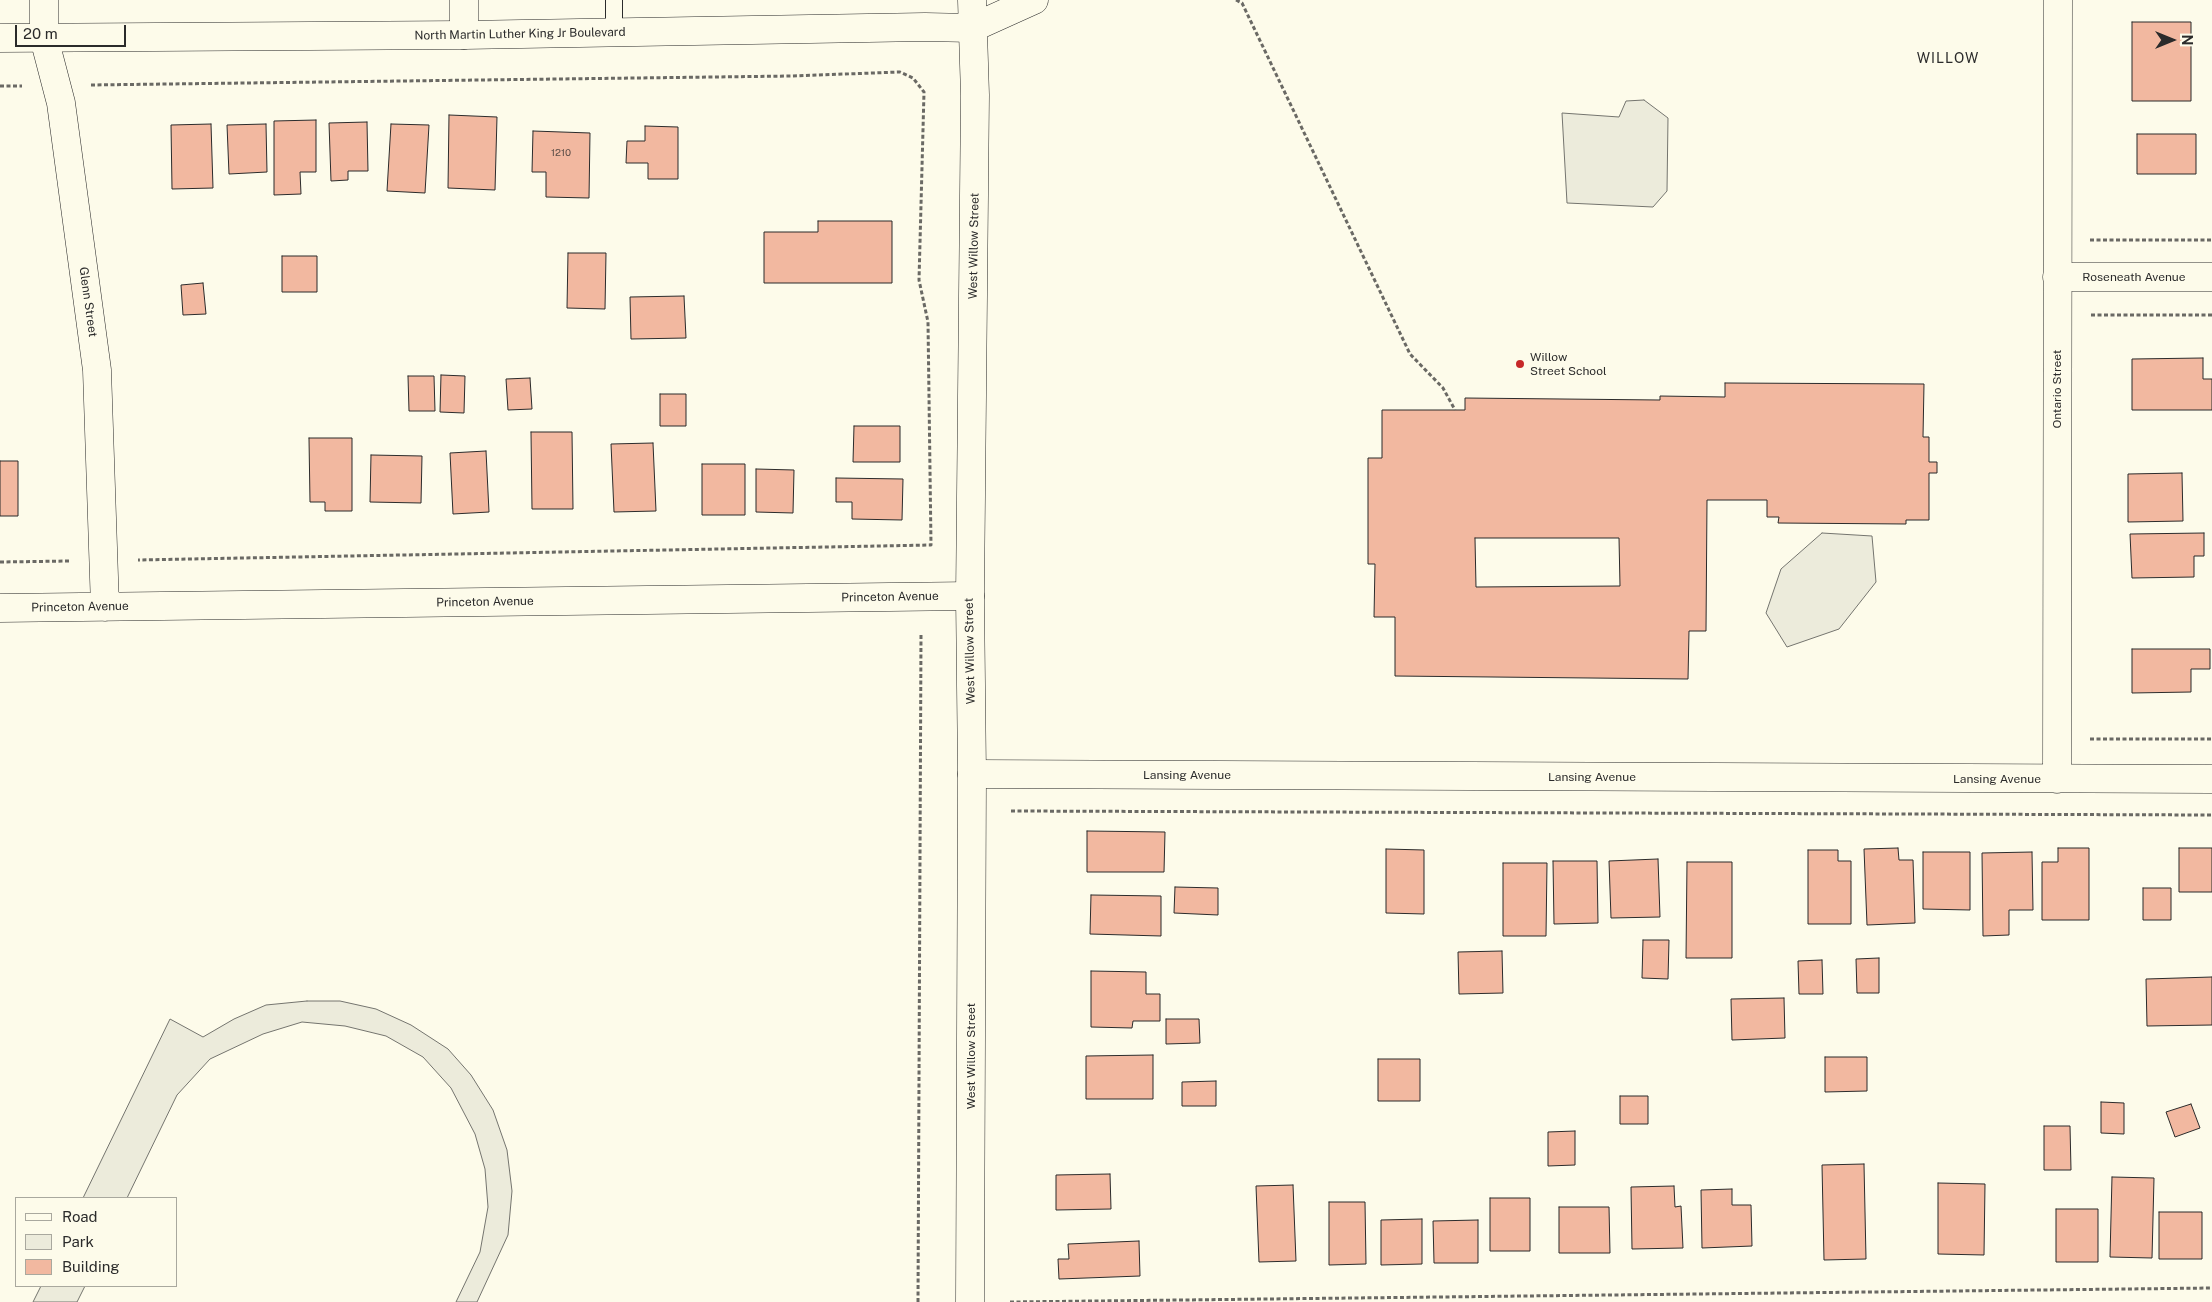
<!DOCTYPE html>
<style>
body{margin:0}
#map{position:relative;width:2212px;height:1302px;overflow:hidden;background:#fdfbea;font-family:"Public Sans",sans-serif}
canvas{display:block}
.legend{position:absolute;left:15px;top:1197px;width:162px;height:90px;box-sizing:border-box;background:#fdfbea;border:1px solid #a9a89e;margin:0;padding:6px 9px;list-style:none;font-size:15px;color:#2b2b2b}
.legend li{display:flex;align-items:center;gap:10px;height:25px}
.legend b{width:25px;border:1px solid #a9a89e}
.north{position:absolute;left:2147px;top:15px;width:50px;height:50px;-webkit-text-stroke:4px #fdfbea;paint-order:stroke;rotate:90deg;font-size:14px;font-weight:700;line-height:20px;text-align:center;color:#2b2b2b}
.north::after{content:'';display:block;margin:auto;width:18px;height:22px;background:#2b2b2b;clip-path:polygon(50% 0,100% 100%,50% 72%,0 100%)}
.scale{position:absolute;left:15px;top:25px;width:111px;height:22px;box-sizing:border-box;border:2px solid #2b2b2b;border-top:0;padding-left:6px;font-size:15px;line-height:18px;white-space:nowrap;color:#2b2b2b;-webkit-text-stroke:4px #fdfbea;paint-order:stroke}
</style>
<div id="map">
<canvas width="2212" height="1302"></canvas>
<ul class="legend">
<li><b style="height:6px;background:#fdfbea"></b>Road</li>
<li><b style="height:14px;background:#ecebdb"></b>Park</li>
<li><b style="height:14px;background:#f2b8a0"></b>Building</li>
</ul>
<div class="north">N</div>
<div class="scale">20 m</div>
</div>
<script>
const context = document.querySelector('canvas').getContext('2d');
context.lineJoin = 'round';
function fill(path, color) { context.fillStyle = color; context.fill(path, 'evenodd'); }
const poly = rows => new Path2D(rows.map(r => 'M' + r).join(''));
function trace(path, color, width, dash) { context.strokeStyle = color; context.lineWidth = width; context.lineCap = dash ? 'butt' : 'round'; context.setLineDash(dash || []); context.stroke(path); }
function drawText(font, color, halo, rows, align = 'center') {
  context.font = font + ' "Public Sans",sans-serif'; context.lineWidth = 4; context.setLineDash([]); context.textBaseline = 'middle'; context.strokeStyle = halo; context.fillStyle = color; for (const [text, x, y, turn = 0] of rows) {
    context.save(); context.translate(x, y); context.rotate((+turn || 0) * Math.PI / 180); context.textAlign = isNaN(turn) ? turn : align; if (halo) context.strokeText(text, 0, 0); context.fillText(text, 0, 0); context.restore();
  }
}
const green = poly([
 [1644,100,1668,118,1667,191,1653,207,1567,203,1562,113,1619,117,1626,101,1644,100],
 [1822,533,1872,536,1876,582,1839,629,1787,647,1766,613,1781,569,1822,533],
 [307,1001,340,1001,376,1009,411,1025,448,1049,471,1075,493,1110,507,1150,512,1191,508,1235,477,1302,456,1302,480,1252,488,1207,485,1169,475,1134,451,1088,423,1057,386,1036,345,1026,302,1022,263,1034,210,1059,177,1095,127,1198,83,1198,170,1019,203,1037,234,1019,266,1005,307,1001],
 [41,1286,85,1286,77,1302,33,1302,41,1286]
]);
fill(green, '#ecebdb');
trace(green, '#74746e', 1);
const building = poly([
 [2132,22,2191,22,2191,101,2132,101,2132,22],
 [449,115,497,117,495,190,448,188,449,115],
 [316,120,316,172,300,172,301,194,274,195,274,121,316,120],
 [367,122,368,171,348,171,348,180,331,181,329,123,367,122],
 [211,124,213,188,172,189,171,125,211,124],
 [266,124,267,172,229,174,227,125,266,124],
 [391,124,429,125,425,193,387,191,391,124],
 [645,126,678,127,678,179,648,179,648,163,626,163,627,141,645,141,645,126],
 [533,131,590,133,589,198,546,197,546,172,532,172,533,131],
 [2137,134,2196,134,2196,174,2137,174,2137,134],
 [818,221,892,221,892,283,764,283,764,232,818,232,818,221],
 [568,253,606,253,605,309,567,308,568,253],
 [282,256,317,256,317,292,282,292,282,256],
 [203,283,206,314,183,315,181,285,203,283],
 [684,296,686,338,631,339,630,297,684,296],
 [2203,358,2203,379,2212,379,2212,410,2132,410,2132,359,2203,358],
 [441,375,465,376,464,413,440,412,441,375],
 [408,376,434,376,435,411,409,411,408,376],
 [530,378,532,409,508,410,506,379,530,378],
 [1725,383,1924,384,1923,437,1929,437,1929,462,1937,462,1937,473,1929,473,1929,520,1906,520,1906,524,1778,523,1779,517,1767,517,1767,500,1707,500,1706,631,1689,631,1688,679,1395,676,1395,617,1374,617,1375,564,1368,564,1368,458,1382,458,1382,410,1465,410,1465,398,1660,400,1660,396,1725,397,1725,383],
 [1475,538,1619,538,1620,586,1476,587,1475,538],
 [660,394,686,394,686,426,660,426,660,394],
 [854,426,900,426,900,462,853,462,854,426],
 [531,432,572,432,573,509,532,509,531,432],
 [309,438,352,438,352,511,325,511,325,502,310,502,309,438],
 [653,443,656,511,614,512,611,444,653,443],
 [486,451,489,512,453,514,450,453,486,451],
 [371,455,422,456,421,503,370,502,371,455],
 [0,461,18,461,18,516,0,516,0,461],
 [702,464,745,464,745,515,702,515,702,464],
 [756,469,794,470,793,513,756,512,756,469],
 [2182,473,2183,521,2128,522,2128,474,2182,473],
 [836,478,903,479,902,520,852,519,852,502,836,502,836,478],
 [2204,533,2204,556,2194,556,2194,577,2132,578,2130,534,2204,533],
 [2132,649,2210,649,2210,669,2191,669,2191,692,2132,693,2132,649],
 [1087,831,1165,832,1164,872,1087,872,1087,831],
 [1898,848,1899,860,1913,860,1915,923,1867,925,1864,849,1898,848],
 [2058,848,2089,848,2089,920,2042,920,2042,862,2058,862,2058,848],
 [2179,848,2212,848,2212,892,2179,892,2179,848],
 [1386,849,1424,850,1424,914,1386,913,1386,849],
 [1808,850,1838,850,1838,861,1851,861,1851,924,1808,924,1808,850],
 [1923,852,1970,852,1970,910,1923,909,1923,852],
 [2032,852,2033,910,2009,910,2009,935,1983,936,1982,853,2032,852],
 [1658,859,1660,917,1611,918,1609,861,1658,859],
 [1553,861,1597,861,1598,923,1554,924,1553,861],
 [1687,862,1732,862,1732,958,1686,958,1687,862],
 [1503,863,1547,863,1546,936,1503,936,1503,863],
 [1175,887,1218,888,1218,915,1174,913,1175,887],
 [2143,888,2171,888,2171,920,2143,920,2143,888],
 [1091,895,1161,896,1161,936,1090,934,1091,895],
 [1643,940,1669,940,1668,979,1642,978,1643,940],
 [1502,951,1503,993,1459,994,1458,952,1502,951],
 [1879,958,1879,993,1857,993,1856,959,1879,958],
 [1822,960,1823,994,1799,994,1798,961,1822,960],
 [1091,971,1146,972,1146,994,1160,994,1160,1021,1133,1021,1132,1028,1091,1027,1091,971],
 [2212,977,2212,1025,2147,1026,2146,979,2212,977],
 [1784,998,1785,1038,1732,1040,1731,999,1784,998],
 [1166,1019,1199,1019,1200,1043,1166,1044,1166,1019],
 [1153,1055,1153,1099,1086,1099,1086,1056,1153,1055],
 [1825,1057,1867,1057,1867,1091,1825,1092,1825,1057],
 [1378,1059,1420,1059,1420,1101,1378,1101,1378,1059],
 [1216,1081,1216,1106,1182,1106,1182,1082,1216,1081],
 [1620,1096,1648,1096,1648,1124,1620,1124,1620,1096],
 [2101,1102,2124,1103,2124,1134,2101,1133,2101,1102],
 [2191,1104,2200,1128,2175,1137,2166,1112,2191,1104],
 [2044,1126,2070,1126,2071,1170,2044,1170,2044,1126],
 [1575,1131,1575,1165,1548,1166,1548,1132,1575,1131],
 [1864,1164,1866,1259,1824,1260,1822,1165,1864,1164],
 [1110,1174,1111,1209,1056,1210,1056,1175,1110,1174],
 [2112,1177,2154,1178,2152,1258,2110,1257,2112,1177],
 [1938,1183,1985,1184,1984,1255,1938,1254,1938,1183],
 [1293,1185,1296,1261,1259,1262,1256,1186,1293,1185],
 [1674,1186,1675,1207,1681,1206,1683,1248,1632,1249,1631,1187,1674,1186],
 [1732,1189,1732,1205,1751,1205,1752,1246,1702,1248,1701,1190,1732,1189],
 [1490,1198,1530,1198,1530,1251,1490,1251,1490,1198],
 [1329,1202,1365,1202,1366,1264,1329,1265,1329,1202],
 [1559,1207,1609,1207,1610,1253,1559,1253,1559,1207],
 [2056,1209,2098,1209,2098,1262,2056,1262,2056,1209],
 [2159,1212,2202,1212,2202,1259,2159,1259,2159,1212],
 [1422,1219,1422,1264,1381,1265,1381,1220,1422,1219],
 [1478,1220,1478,1263,1434,1263,1433,1221,1478,1220],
 [1139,1241,1140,1276,1059,1279,1058,1259,1069,1259,1068,1244,1139,1241]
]);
fill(building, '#f2b8a0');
trace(building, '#2b2b2b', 1);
const service = poly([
 [614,0,614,33]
]);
const minor = poly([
 [44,0,44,38,61,103,97,370,105,607],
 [464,35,464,0],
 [2057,277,2212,277],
 [0,608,970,596],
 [972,774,2212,779],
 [2057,779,2058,0]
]);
const tertiary = poly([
 [0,38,464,35,925,27,972,28,1034,0],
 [970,1302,972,774,970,596,975,95,972,0]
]);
trace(service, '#2b2b2b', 18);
trace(minor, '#2b2b2b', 29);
trace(tertiary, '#2b2b2b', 29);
trace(poly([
 [1236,0,1242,3,1410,354,1443,388,1455,410],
 [91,85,791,76,900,72,913,78,924,92,919,280,928,322,931,545,138,560],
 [0,86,22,86],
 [2090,240,2212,240],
 [2091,315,2212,315],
 [0,562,71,561],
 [2090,739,2212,739],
 [1011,811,2212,815],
 [918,1302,921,634],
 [1010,1302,2212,1288]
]), '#6a6964', 3, [4, 2.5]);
trace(service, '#fdfbea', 16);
trace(minor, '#fdfbea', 28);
trace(tertiary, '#fdfbea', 28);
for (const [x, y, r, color] of [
 [1520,364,5,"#c62828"]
]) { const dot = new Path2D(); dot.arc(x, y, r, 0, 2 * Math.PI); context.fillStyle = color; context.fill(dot); trace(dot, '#fdfbea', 2); }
drawText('10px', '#5d4e48', null, [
 ["1210",561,153]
]);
drawText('12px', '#2b2b2b', '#fdfbea', [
 ["North Martin Luther King Jr Boulevard",520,34,-1],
 ["West Willow Street",974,246,-89],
 ["Roseneath Avenue",2134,277],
 ["Glenn Street",88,302,82],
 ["Ontario Street",2057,389,-90],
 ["Princeton Avenue",890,597,-1],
 ["Princeton Avenue",485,602,-1],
 ["Princeton Avenue",80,607,-1],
 ["West Willow Street",970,651,-91],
 ["Lansing Avenue",1187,775],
 ["Lansing Avenue",1592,777],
 ["Lansing Avenue",1997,779],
 ["West Willow Street",971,1056,-90]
]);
drawText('12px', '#2b2b2b', '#fdfbea', [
 ["Willow",1530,357],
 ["Street School",1530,371]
], 'left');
context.letterSpacing = '1px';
drawText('14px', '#2b2b2b', '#fdfbea', [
 ["WILLOW",1948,59]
]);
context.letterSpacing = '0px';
</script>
